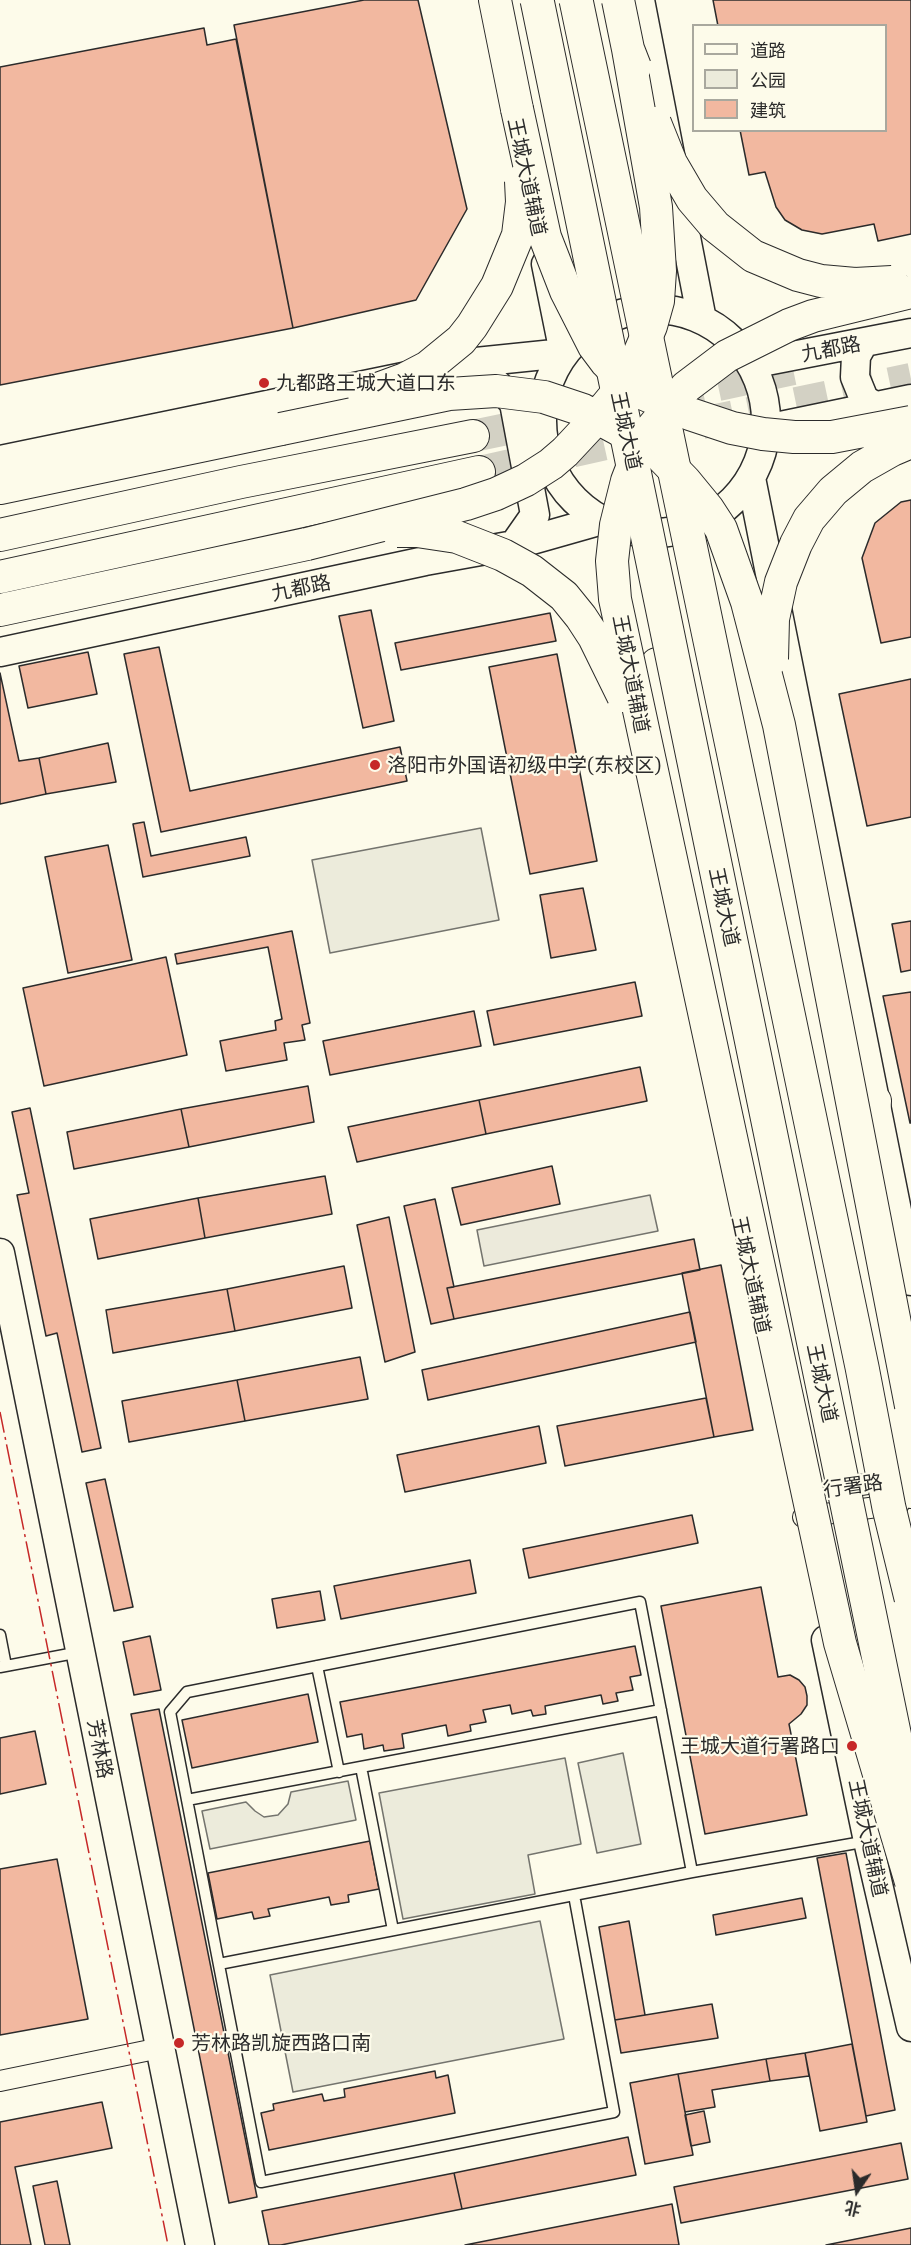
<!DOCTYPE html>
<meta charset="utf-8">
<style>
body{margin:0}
#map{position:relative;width:911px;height:2245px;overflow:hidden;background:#fdfbea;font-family:"Exo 2","Noto Sans SC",sans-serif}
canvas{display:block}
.legend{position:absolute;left:692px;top:24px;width:195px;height:108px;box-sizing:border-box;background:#fdfbea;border:2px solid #a9a89e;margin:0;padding:8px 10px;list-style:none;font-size:18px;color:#2b2b2b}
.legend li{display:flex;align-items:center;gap:12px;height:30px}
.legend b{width:30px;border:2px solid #a9a89e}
.north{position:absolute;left:827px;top:2161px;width:60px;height:60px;-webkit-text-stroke:4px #fdfbea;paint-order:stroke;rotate:193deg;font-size:16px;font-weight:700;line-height:24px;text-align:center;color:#2b2b2b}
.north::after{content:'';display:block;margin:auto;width:21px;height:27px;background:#2b2b2b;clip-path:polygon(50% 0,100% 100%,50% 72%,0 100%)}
</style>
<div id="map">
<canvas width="911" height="2245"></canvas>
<ul class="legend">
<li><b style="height:8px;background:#fdfbea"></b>道路</li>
<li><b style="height:16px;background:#ecebdb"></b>公园</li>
<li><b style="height:16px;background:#f2b8a0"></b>建筑</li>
</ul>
<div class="north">北</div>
</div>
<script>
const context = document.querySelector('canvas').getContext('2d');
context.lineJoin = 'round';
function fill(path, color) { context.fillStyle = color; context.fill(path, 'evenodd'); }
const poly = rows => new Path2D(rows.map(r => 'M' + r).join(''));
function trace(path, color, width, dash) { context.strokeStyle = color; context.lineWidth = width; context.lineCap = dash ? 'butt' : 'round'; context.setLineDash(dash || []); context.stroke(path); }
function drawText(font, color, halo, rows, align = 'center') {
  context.font = font + ' "Exo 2","Noto Sans SC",sans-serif'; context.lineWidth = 4.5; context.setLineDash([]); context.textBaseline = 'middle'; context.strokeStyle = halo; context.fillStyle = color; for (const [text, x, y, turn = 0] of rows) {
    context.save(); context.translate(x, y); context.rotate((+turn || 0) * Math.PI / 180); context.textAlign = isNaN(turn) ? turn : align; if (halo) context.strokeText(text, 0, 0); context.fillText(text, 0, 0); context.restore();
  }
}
const green = poly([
 [481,828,499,920,330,953,312,860,481,828],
 [623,1753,641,1844,597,1853,578,1763,623,1753],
 [565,1758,581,1844,528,1855,535,1894,403,1919,379,1793,565,1758],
 [348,1781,356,1820,210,1849,202,1811,246,1802,255,1811,264,1817,278,1815,288,1804,291,1792,348,1781],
 [540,1921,564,2039,293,2092,270,1975,540,1921]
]);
fill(green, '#ecebdb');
trace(green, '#74746e', 1.5);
const parking = poly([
 [650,1195,658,1231,484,1266,477,1230,650,1195]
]);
fill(parking, '#eceadb');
trace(parking, '#74746e', 1.5);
const building = poly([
 [364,0,418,0,467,209,416,300,293,328,234,25,364,0],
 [713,0,911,0,911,234,878,241,874,224,822,234,802,230,785,220,776,207,765,172,749,175,740,130,886,130,886,26,718,26,713,0],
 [204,28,207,45,236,39,293,328,0,385,0,67,204,28],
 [911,500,911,637,881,643,862,558,875,523,901,502,911,500],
 [371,610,394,721,363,728,339,616,371,610],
 [550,613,556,641,401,670,395,643,550,613],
 [159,647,190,791,400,747,407,781,161,832,124,654,159,647],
 [88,652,97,694,28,708,19,666,88,652],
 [557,654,597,861,530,874,489,667,557,654],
 [0,673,19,761,39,758,46,794,0,804,0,673],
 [911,679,911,817,867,826,839,694,911,679],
 [108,743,116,782,46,794,39,758,108,743],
 [144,822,151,856,246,837,250,856,143,877,133,824,144,822],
 [108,845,132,960,68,973,45,857,108,845],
 [583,888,596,950,551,958,540,895,583,888],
 [911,921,911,970,901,972,892,924,911,921],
 [292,931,310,1023,302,1025,305,1040,284,1043,287,1060,226,1071,220,1041,276,1030,275,1021,282,1019,268,947,177,964,175,954,292,931],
 [166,957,187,1055,44,1086,23,988,166,957],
 [635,982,642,1016,494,1045,487,1011,635,982],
 [911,992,911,1123,910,1123,883,996,911,992],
 [474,1011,481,1046,330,1075,323,1041,474,1011],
 [640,1067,647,1101,486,1134,479,1100,640,1067],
 [308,1086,314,1122,189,1147,181,1109,308,1086],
 [479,1100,486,1134,357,1162,348,1127,479,1100],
 [30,1108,101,1448,82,1452,57,1333,46,1336,17,1195,29,1193,12,1112,30,1108],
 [181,1109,189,1147,74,1169,67,1132,181,1109],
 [552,1166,560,1204,461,1225,452,1188,552,1166],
 [325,1176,332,1214,205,1238,198,1198,325,1176],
 [198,1198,205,1238,98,1259,90,1219,198,1198],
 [435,1199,454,1287,447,1288,454,1319,431,1324,404,1206,435,1199],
 [389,1217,415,1352,385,1362,357,1225,389,1217],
 [694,1239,700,1270,454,1319,447,1288,694,1239],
 [721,1265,753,1430,714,1437,682,1273,721,1265],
 [344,1266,352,1308,235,1331,227,1289,344,1266],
 [227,1289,235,1331,113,1353,106,1310,227,1289],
 [690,1312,696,1342,428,1400,422,1370,690,1312],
 [360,1357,368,1399,245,1421,237,1380,360,1357],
 [237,1380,245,1421,129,1442,122,1401,237,1380],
 [706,1398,714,1437,565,1466,557,1426,706,1398],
 [539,1426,546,1463,405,1492,397,1455,539,1426],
 [105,1479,133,1607,114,1611,86,1483,105,1479],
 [692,1515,698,1543,529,1578,523,1549,692,1515],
 [470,1560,476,1593,341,1619,334,1586,470,1560],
 [761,1587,778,1677,790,1675,799,1680,805,1687,807,1696,807,1705,801,1714,789,1724,807,1815,705,1834,661,1606,761,1587],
 [320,1591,325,1620,277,1628,272,1599,320,1591],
 [150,1636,161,1690,134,1695,123,1642,150,1636],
 [635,1646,641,1675,630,1677,633,1690,616,1693,618,1701,603,1704,601,1695,545,1706,546,1714,533,1716,531,1710,512,1714,510,1705,483,1710,486,1722,470,1725,471,1731,448,1736,446,1725,402,1734,404,1748,384,1751,383,1745,364,1749,362,1734,347,1737,340,1702,635,1646],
 [308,1694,318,1742,192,1768,182,1720,308,1694],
 [159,1709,257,2197,229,2203,131,1714,159,1709],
 [35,1731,46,1784,0,1794,0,1738,35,1731],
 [370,1841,379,1889,348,1895,349,1902,331,1905,329,1897,268,1909,270,1916,254,1919,252,1912,217,1919,208,1873,370,1841],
 [846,1853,895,2110,866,2116,817,1858,846,1853],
 [57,1859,88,2019,0,2035,0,1869,57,1859],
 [802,1898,806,1918,716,1935,713,1915,802,1898],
 [629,1921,645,2015,615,2020,599,1927,629,1921],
 [712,2004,718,2038,621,2053,615,2020,712,2004],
 [852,2044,867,2122,820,2131,805,2053,852,2044],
 [805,2053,809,2076,770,2081,766,2059,805,2053],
 [766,2059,770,2081,712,2090,715,2107,685,2112,678,2074,766,2059],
 [435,2071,436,2078,448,2075,455,2113,269,2150,261,2113,274,2110,273,2104,322,2094,324,2101,345,2097,344,2089,435,2071],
 [678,2074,693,2155,645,2164,630,2083,678,2074],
 [102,2102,112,2148,15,2167,31,2245,0,2245,0,2122,102,2102],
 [704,2111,710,2142,691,2146,685,2115,704,2111],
 [628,2137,636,2175,462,2209,454,2173,628,2137],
 [901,2143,908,2179,681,2223,674,2187,901,2143],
 [454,2173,462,2209,281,2245,269,2245,262,2211,454,2173],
 [57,2181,70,2245,45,2245,33,2186,57,2181],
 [672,2204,679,2245,465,2245,672,2204],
 [911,2228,911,2245,826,2245,911,2228]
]);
fill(building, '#f2b8a0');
trace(building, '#2b2b2b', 1.5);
trace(poly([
 [671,395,793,369],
 [702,423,911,379],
 [473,436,599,410],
 [479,472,651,434]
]), '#d3d1c4', 32, [32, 16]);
const lane = poly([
 [0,1635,6,1666],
 [317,1666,339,1772],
 [0,1667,80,1652],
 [361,1767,393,1930],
 [187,1800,661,1710],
 [574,1895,614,2112,261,2182,170,1712,187,1692,640,1602,692,1872],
 [219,1964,692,1872,868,1841]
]);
const street = poly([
 [834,1489,894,1480],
 [803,1517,899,1504],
 [0,2081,160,2048]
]);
const secondary = poly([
 [640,0,702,320],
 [546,264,564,353],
 '542 421a112 112 0 1 1 224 0a112 112 0 1 1-224 0Z',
 [864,342,856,356,855,377,864,399,874,406],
 [751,364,911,333],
 [492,379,514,403,535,515,514,545],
 [766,429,911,399],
 [0,460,476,362,564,353],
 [751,478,911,1281],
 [0,652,425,561,514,545,602,520],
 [0,1253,200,2245],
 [826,1640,868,1841,911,2027]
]);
const primary = poly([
 [495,0,517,109],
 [597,0,646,235],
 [0,488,281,429],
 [709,523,875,1330,911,1492],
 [0,535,241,482,473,436],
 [0,577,479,472],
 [0,610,307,544],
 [657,664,820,1480],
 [869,1170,875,1101]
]);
trace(lane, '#2b2b2b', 13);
trace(street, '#2b2b2b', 22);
trace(secondary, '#2b2b2b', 31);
trace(primary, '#2b2b2b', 34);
trace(lane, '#fdfbea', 10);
trace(street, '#fdfbea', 20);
trace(secondary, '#fdfbea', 28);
trace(primary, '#fdfbea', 32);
const primaryBridge = poly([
 [618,0,628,49,635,67],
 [517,109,545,237,566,291,594,346,606,362,624,380,644,394,690,414,732,428,763,434,794,437,832,437,911,422],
 [655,123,671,163,692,199,715,226,753,256,798,275,821,281,855,284,892,282],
 [911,292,813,316,789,325,727,356,686,387,652,428,634,463,627,481,616,525,612,561,615,599,840,1643,911,1882],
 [364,394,405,379,428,367,461,340,472,326,497,286,518,235,522,202,521,181],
 [281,429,449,394,496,391,544,397,583,410,653,448,685,481,708,509,721,529,747,602,779,725,911,1406],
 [397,531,417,531,457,537,503,555,532,571,564,596,581,617,594,637,623,696],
 [307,544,466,504,496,494,526,480,551,464,565,452,593,422,617,393,639,354,651,326,658,301,660,271,656,207,628,49],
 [772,659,773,619,781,582,796,544,809,519,833,491,862,467,892,450,911,442]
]);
const highwayBridge = poly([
 [537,0,911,1815],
 [576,0,862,1367,889,1508,911,1598]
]);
trace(primaryBridge, '#2b2b2b', 34, []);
trace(highwayBridge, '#2b2b2b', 35, []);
trace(primaryBridge, '#fdfbea', 32);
trace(highwayBridge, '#fdfbea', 33);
trace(poly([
 [0,1412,168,2245]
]), '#c62828', 1.5, [21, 4.5, 3, 4.5]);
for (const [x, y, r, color] of [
 [264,383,6,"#c62828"],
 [375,765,6,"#c62828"],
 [852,1746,6,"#c62828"],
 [179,2043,6,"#c62828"]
]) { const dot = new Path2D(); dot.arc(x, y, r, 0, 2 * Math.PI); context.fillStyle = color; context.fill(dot); trace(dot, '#fdfbea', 2); }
drawText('20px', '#2b2b2b', '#fdfbea', [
 ["王城大道辅道",527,177,78],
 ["九都路",831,349,-11],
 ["王城大道",626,431,78],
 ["九都路",301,588,-12],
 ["王城大道辅道",631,674,79],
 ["王城大道",724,907,78],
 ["王城大道辅道",751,1275,78],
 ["王城大道",822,1383,78],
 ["行署路",853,1486,-8],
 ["芳林路",100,1749,79],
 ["王城大道辅道",868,1838,78]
]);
drawText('20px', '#2b2b2b', '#fdfbea', [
 ["九都路王城大道口东",276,383],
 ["洛阳市外国语初级中学(东校区)",387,765],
 ["王城大道行署路口",840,1746,"right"],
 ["芳林路凯旋西路口南",191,2043]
], 'left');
</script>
